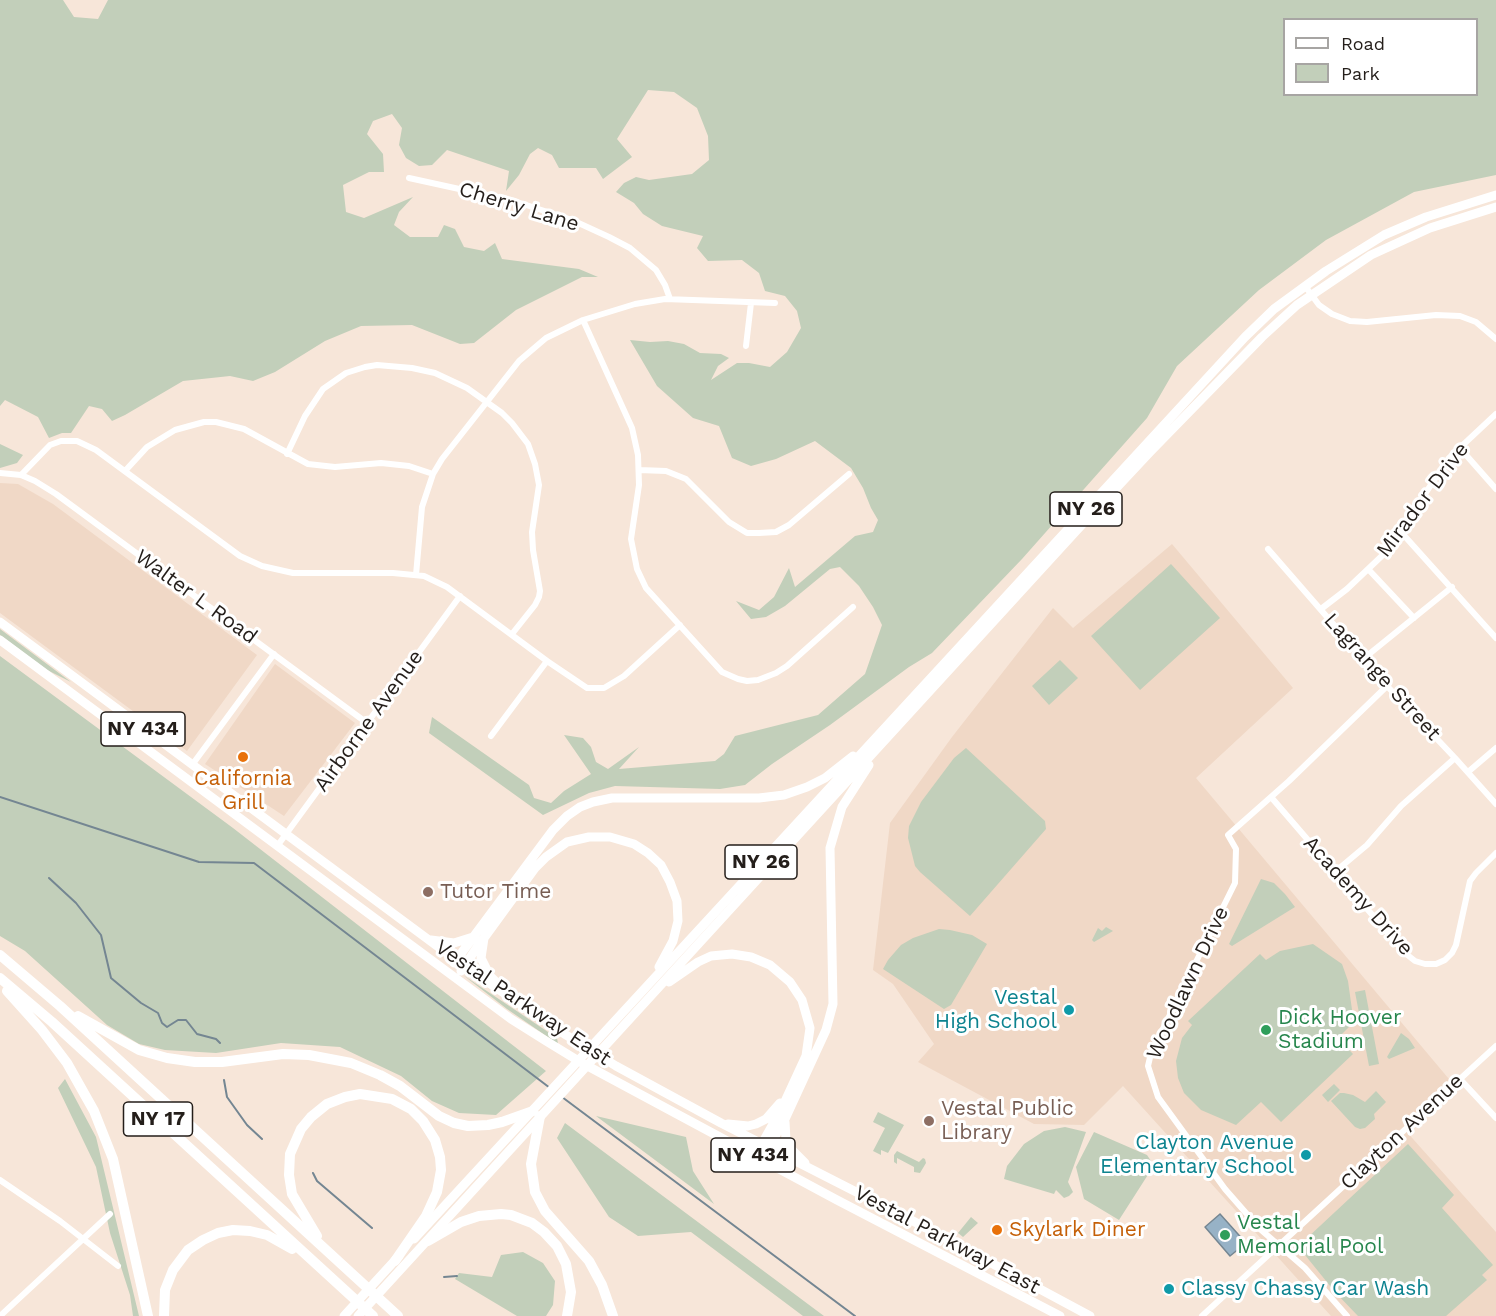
<!DOCTYPE html>
<style>
body{margin:0}
#map{position:relative;width:1496px;height:1316px;overflow:hidden;background:#f7e6d9;font-family:"Work Sans",sans-serif}
canvas{display:block}
.legend{position:absolute;left:1283px;top:18px;width:195px;height:78px;box-sizing:border-box;background:#fff;border:2px solid #a7a5a3;margin:0;padding:8px 10px;list-style:none;font-size:18px;color:#241e1a}
.legend li{display:flex;align-items:center;gap:12px;height:30px}
.legend b{width:30px;border:2px solid #a7a5a3}
</style>
<div id="map">
<canvas width="1496" height="1316"></canvas>
<ul class="legend">
<li><b style="height:8px;background:#fff"></b>Road</li>
<li><b style="height:16px;background:#c2cfba"></b>Park</li>
</ul>
</div>
<script>
const context = document.querySelector('canvas').getContext('2d');
context.lineJoin = 'round';
function fill(path, color) { context.fillStyle = color; context.fill(path, 'evenodd'); }
const poly = rows => new Path2D(rows.map(r => 'M' + r).join(''));
function trace(path, color, width, dash) { context.strokeStyle = color; context.lineWidth = width; context.lineCap = dash ? 'butt' : 'round'; context.setLineDash(dash || []); context.stroke(path); }
function drawText(font, color, halo, rows, align = 'center') {
  context.font = font + ' "Work Sans",sans-serif'; context.lineWidth = 6; context.setLineDash([]); context.textBaseline = 'middle'; context.strokeStyle = halo; context.fillStyle = color; for (const [text, x, y, turn = 0] of rows) {
    context.save(); context.translate(x, y); context.rotate((+turn || 0) * Math.PI / 180); context.textAlign = isNaN(turn) ? turn : align; if (halo) context.strokeText(text, 0, 0); context.fillText(text, 0, 0); context.restore();
  }
}
fill(poly([
 [0,483,18,484,53,504,257,655,187,751,0,613],
 [1172,544,1293,688,1196,778,1454,1085,1405,1130,1496,1232,1496,1316,1331,1316,1123,1086,1084,1125,1034,1124,918,1062,934,1044,893,984,873,970,890,823,952,737,1053,608,1073,628],
 [275,664,355,723,284,816,205,764]
]), '#f0d8c6');
fill(poly([
 [0,0,63,0,74,17,98,19,108,0,1496,0,1496,175,1414,192,1326,240,1259,290,1177,366,1147,418,1022,559,932,653,909,667,830,725,772,764,745,785,720,789,615,786,589,793,543,815,429,733,432,717,529,785,534,798,551,803,564,791,591,774,564,735,583,738,591,747,596,762,608,769,639,747,619,769,715,761,724,754,735,736,818,715,865,674,882,625,873,607,859,586,840,567,830,569,785,606,766,617,751,619,736,601,759,610,774,597,789,568,795,587,855,536,873,532,878,520,871,508,863,488,851,468,815,441,776,459,751,466,732,458,719,426,693,418,657,386,630,340,650,342,668,341,684,344,700,353,721,354,729,358,718,366,711,380,737,363,749,363,770,367,787,352,801,328,797,311,785,296,765,291,759,273,742,260,708,261,697,248,703,236,662,226,643,214,634,203,616,192,624,183,636,177,649,180,692,174,709,160,708,136,697,108,674,92,648,90,617,139,632,157,603,179,596,168,559,168,552,155,538,148,530,154,519,175,506,191,509,171,447,150,432,165,419,166,406,158,399,145,402,128,392,114,373,121,367,134,383,154,384,172,369,172,343,185,346,212,364,218,413,197,399,212,394,225,410,237,438,237,444,225,455,229,464,247,484,251,495,243,502,259,579,269,598,277,582,277,516,310,474,343,460,344,412,325,361,326,325,341,275,372,253,381,230,376,183,381,125,415,112,421,102,409,89,406,71,433,62,433,49,438,38,417,5,400,0,406],
 [1284,20,1476,20,1476,94,1284,94],
 [0,444,23,455,17,463,0,468],
 [1171,564,1220,618,1140,690,1091,636],
 [0,629,71,682,47,670,0,635],
 [0,656,233,828,546,1071,496,1115,459,1113,432,1101,401,1076,340,1047,281,1043,216,1053,165,1050,139,1044,107,1025,25,951,0,936],
 [1060,660,1078,678,1049,705,1032,686],
 [966,748,1045,821,1046,829,970,916,920,872,915,866,908,838,909,826,921,802,954,758],
 [1261,879,1274,883,1285,894,1295,907,1232,946,1229,944],
 [1106,927,1113,931,1094,942,1092,940,1098,928,1102,931],
 [939,929,950,930,972,935,987,944,951,1005,944,1009,883,969,888,960,901,945,913,938],
 [1313,944,1342,964,1348,981,1353,1017,1355,1021,1338,1038,1353,1054,1281,1122,1261,1102,1236,1125,1201,1110,1184,1093,1178,1078,1176,1061,1182,1038,1192,1025,1188,1021,1260,954,1266,960,1280,951],
 [463,975,557,1038,558,1044,507,1009],
 [1365,990,1379,1064,1369,1066,1355,992],
 [1401,1033,1409,1039,1415,1048,1389,1059,1387,1057],
 [65,1079,96,1137,139,1316,133,1316,130,1295,110,1233,96,1167,58,1088],
 [1334,1084,1340,1090,1328,1102,1322,1095],
 [1376,1091,1386,1102,1374,1114,1375,1119,1365,1128,1360,1129,1355,1127,1331,1101,1340,1093,1344,1093,1353,1095,1365,1102],
 [878,1112,904,1125,888,1153,881,1150,881,1155,873,1151,885,1128,873,1122],
 [596,1116,686,1137,693,1171,714,1204],
 [565,1123,824,1316,803,1316,691,1232,638,1236,609,1217,557,1138],
 [1065,1127,1086,1132,1068,1182,1073,1192,1069,1196,1064,1198,1056,1190,1054,1194,1004,1179,1007,1166,1024,1144,1044,1131],
 [1094,1132,1147,1155,1151,1161,1151,1170,1119,1220,1084,1199,1076,1167],
 [1408,1144,1454,1195,1442,1208,1493,1265,1482,1275,1487,1280,1446,1316,1358,1316,1335,1292,1305,1255,1304,1247,1306,1239],
 [897,1151,919,1162,923,1158,925,1159,926,1163,920,1173,914,1172,914,1167,897,1158,897,1164,894,1162,894,1155],
 [971,1217,978,1223,963,1237,958,1233],
 [523,1252,543,1263,555,1281,553,1305,546,1316,517,1316,455,1279,459,1273,492,1277,501,1255]
]), '#c2cfba');
const water = poly([
 [1220,1214,1246,1243,1230,1256,1205,1227,1220,1214]
]);
fill(water, '#97b2c6');
trace(water, '#748692', 1.5);
trace(poly([
 [0,797,199,862,254,863,550,1088],
 [49,878,76,903,101,935,111,978,141,1003,158,1013,162,1023,167,1027,178,1020,186,1020,197,1034,216,1039,220,1043],
 [224,1080,227,1097,247,1125,262,1139],
 [562,1097,855,1316],
 [313,1173,317,1181,372,1228],
 [444,1277,457,1276]
]), '#748692', 2);
trace(poly([
 [409,178,514,201,572,220,609,237,630,248,656,270,665,285,670,299],
 [1305,286,1319,305,1332,314,1350,321,1367,322,1436,315,1460,316,1476,322,1496,339],
 [583,320,632,428,638,455,639,485,631,539,637,569,646,588,722,672,738,679,747,681,758,680,776,673,787,666,853,607],
 [746,346,751,303],
 [1459,447,1496,489],
 [287,454,305,416,323,389,346,373,365,367,377,365,412,368,435,373,467,388,502,413,512,423,528,444,535,464,539,485,532,532,533,550,540,591,539,597,535,605,512,634],
 [639,470,666,471,686,479,729,522,747,533,759,533,776,532,789,525,849,474],
 [125,471,147,447,175,430,204,422,216,422,244,429,308,464,335,467,381,463,409,466,433,474],
 [0,473,21,475,35,481,56,494,367,723],
 [21,475,50,445,61,441,77,441,96,450,240,556,262,566,293,573,393,573,424,576,447,587,547,661,587,688,604,688,624,676,680,625],
 [1401,532,1496,638],
 [1268,549,1387,686,1455,758,1496,804],
 [1369,570,1414,618],
 [416,575,422,507,433,474,442,459,519,361,546,338,583,320,635,304,665,299,775,303],
 [1321,609,1347,589,1386,552,1449,458,1496,414],
 [1363,659,1452,587],
 [491,736,547,661],
 [192,765,274,654],
 [1468,772,1496,748],
 [1271,797,1405,953,1415,961,1425,964,1436,964,1445,960,1452,953,1456,945,1470,881,1476,873,1496,853],
 [278,845,460,596],
 [1336,871,1367,845,1401,806,1455,758],
 [1460,1079,1496,1118],
 [0,1180,60,1221,118,1266],
 [0,1316,110,1214],
 [1202,1316,1496,1046],
 [1347,1316,1305,1268,1260,1229,1225,1189,1158,1097,1148,1066,1151,1053,1235,883,1236,849,1228,835,1289,781,1387,686]
]), '#fff', 6);
trace(poly([
 [0,622,464,966,566,1035,616,1066,721,1123,913,1221,1090,1316],
 [0,640,388,928,511,1019,546,1041,582,1063,837,1200,1060,1316],
 [431,940,454,943,473,937],
 [454,963,553,830,567,816,580,807,593,802,612,798,759,798,784,795,807,787,825,778,853,756],
 [461,971,482,940],
 [669,982,698,962,711,956,732,954,751,957,770,965,790,982,802,1000,810,1028,806,1056,782,1108,759,1149],
 [499,985,490,976,481,958,484,938,535,868,546,857,567,842,589,837,610,837,634,844,648,853,661,865,670,882,677,901,678,921,673,941,659,967],
 [785,1122,786,1140,792,1150,805,1163],
 [728,1124,748,1126,756,1124,766,1119,780,1103],
 [766,1152,785,1119,826,1030,833,1004,830,848,842,807,869,765],
 [414,1239,1245,337,1274,309,1326,271,1384,235,1426,217,1496,195],
 [344,1316,399,1256],
 [358,1316,1077,530,1150,452,1262,337,1297,305,1371,255,1430,228,1496,207]
]), '#fff', 9);
trace(poly([
 [0,955,60,1006,398,1316],
 [0,978,52,1022,373,1316],
 [7,991,42,1030,67,1063,94,1111,113,1159,148,1316],
 [78,1016,139,1050,167,1058,195,1062,222,1062,283,1054,309,1055,351,1063,380,1075,400,1086,439,1116,454,1123,468,1126,488,1125,502,1122,533,1111],
 [540,1116,531,1164,535,1192,545,1211,589,1261,602,1285,613,1316],
 [317,1236,292,1194,289,1175,290,1154,301,1129,311,1117,327,1104,345,1097,360,1094,392,1099,411,1109,423,1121,435,1140,440,1157,441,1170,437,1192,426,1216,395,1261],
 [428,1241,461,1222,479,1216,501,1214,511,1215,532,1223,544,1232,557,1246,566,1264,571,1292,567,1316],
 [164,1316,165,1290,173,1270,188,1250,203,1240,218,1233,233,1230,250,1231,267,1235,292,1249]
]), '#fff', 10);
for (const [x, y, r, color] of [
 [243,757,6,"#e8710a"],
 [428,892,6,"#8d6e63"],
 [1069,1010,6,"#0f9aa8"],
 [1266,1030,6,"#2e9e5b"],
 [929,1121,6,"#8d6e63"],
 [1306,1155,6,"#0f9aa8"],
 [997,1230,6,"#e8710a"],
 [1225,1235,6,"#2e9e5b"],
 [1169,1289,6,"#0f9aa8"]
]) { const dot = new Path2D(); dot.arc(x, y, r, 0, 2 * Math.PI); context.fillStyle = color; context.fill(dot); trace(dot, '#fff', 2); }
for (const [x, y, w] of [
 [1086,509,72],
 [143,729,84],
 [761,862,72],
 [158,1119,69],
 [753,1155,84]
]) { const box = new Path2D(); box.roundRect(x - w / 2, y - 17, w, 34, 4.5); context.fillStyle = '#fff'; context.fill(box); trace(box, '#241e1a', 1.5); }
drawText('bold 20px', '#241e1a', null, [
 ["NY 26",1086,509],
 ["NY 434",143,729],
 ["NY 26",761,862],
 ["NY 17",158,1119],
 ["NY 434",753,1155]
]);
drawText('21px', '#241e1a', '#fff', [
 ["Cherry Lane",519,207,17],
 ["Mirador Drive",1423,500,-53],
 ["Walter L Road",196,597,36],
 ["Lagrange Street",1382,677,48],
 ["Airborne Avenue",369,721,-54],
 ["Academy Drive",1358,896,48],
 ["Woodlawn Drive",1188,983,-65],
 ["Vestal Parkway East",523,1003,34],
 ["Clayton Avenue",1402,1132,-43],
 ["Vestal Parkway East",947,1240,28]
]);
drawText('21px', '#c56008', '#fff', [
 ["California",243,779],
 ["Grill",243,803],
 ["Skylark Diner",1009,1230,"left"]
]);
drawText('21px', '#785e54', '#fff', [
 ["Tutor Time",440,892],
 ["Vestal Public",941,1109],
 ["Library",941,1133]
], 'left');
drawText('21px', '#0d838f', '#fff', [
 ["Vestal",1057,998],
 ["High School",1057,1022],
 ["Clayton Avenue",1294,1143],
 ["Elementary School",1294,1167],
 ["Classy Chassy Car Wash",1181,1289,"left"]
], 'right');
drawText('21px', '#27864d', '#fff', [
 ["Dick Hoover",1278,1018],
 ["Stadium",1278,1042],
 ["Vestal",1237,1223],
 ["Memorial Pool",1237,1247]
], 'left');
</script>
